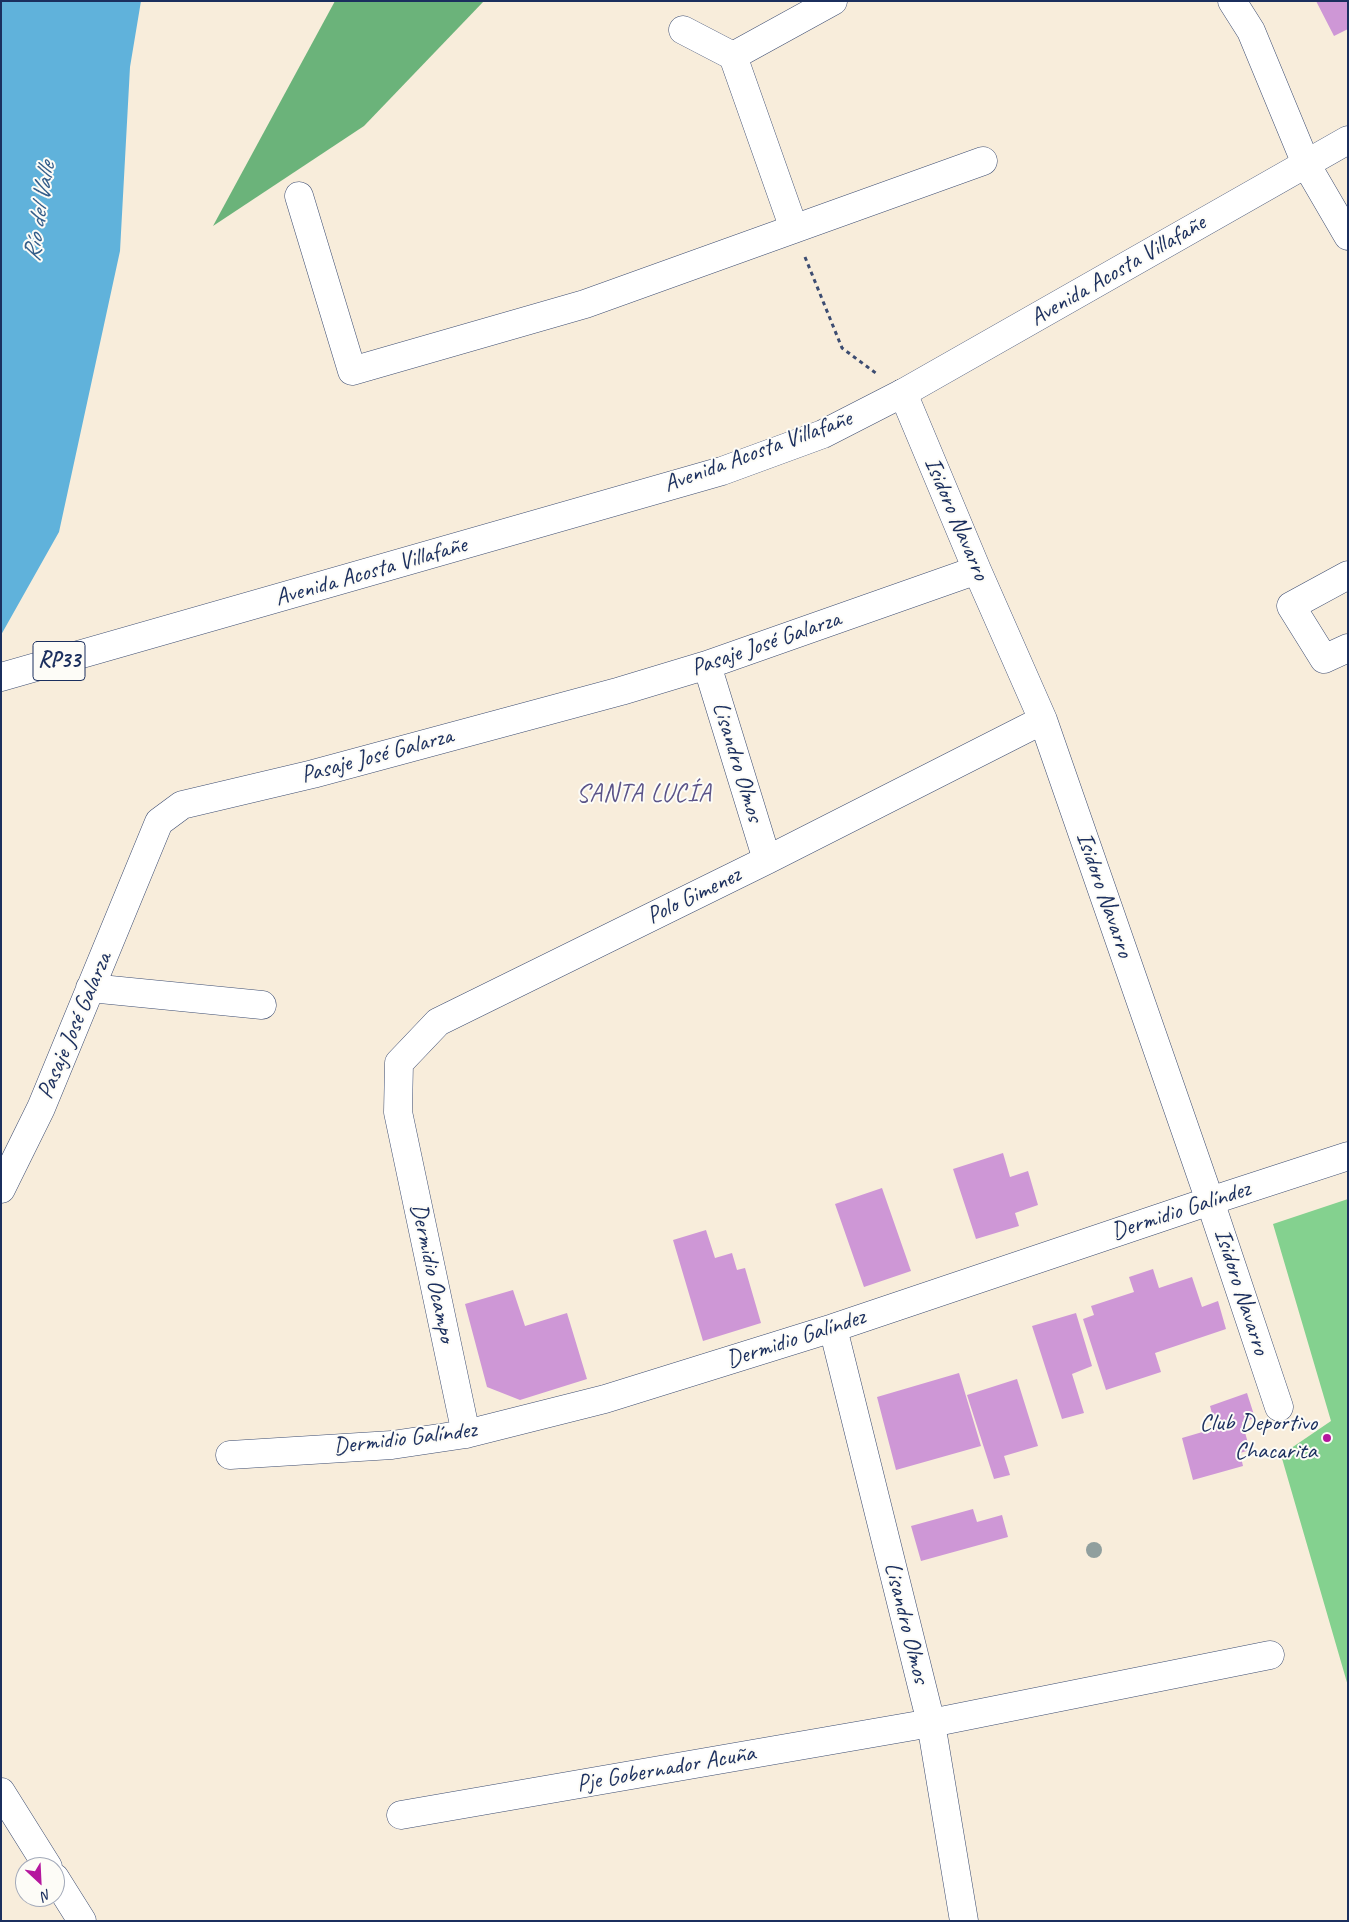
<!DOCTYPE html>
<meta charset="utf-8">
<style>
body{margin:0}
#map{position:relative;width:1349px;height:1922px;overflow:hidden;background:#f8eddb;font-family:Caveat,sans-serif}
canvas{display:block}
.frame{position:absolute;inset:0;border:2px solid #1b2f5e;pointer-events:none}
.north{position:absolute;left:15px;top:1857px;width:50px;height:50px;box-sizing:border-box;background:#fdfcf7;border:1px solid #a3aaba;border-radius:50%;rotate:155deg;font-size:14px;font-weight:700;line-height:20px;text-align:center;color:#1b2f5e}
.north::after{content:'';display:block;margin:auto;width:18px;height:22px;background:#b5179e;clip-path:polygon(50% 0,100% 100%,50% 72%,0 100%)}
</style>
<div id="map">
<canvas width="1349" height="1922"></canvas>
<div class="frame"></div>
<div class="north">N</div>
</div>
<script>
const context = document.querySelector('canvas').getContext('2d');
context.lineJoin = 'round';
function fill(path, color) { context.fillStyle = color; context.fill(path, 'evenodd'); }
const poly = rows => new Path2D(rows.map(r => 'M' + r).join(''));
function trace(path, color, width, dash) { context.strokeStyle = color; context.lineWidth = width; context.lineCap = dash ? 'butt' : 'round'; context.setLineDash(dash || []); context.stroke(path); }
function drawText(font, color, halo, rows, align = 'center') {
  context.font = font + ' Caveat,sans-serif'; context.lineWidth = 4; context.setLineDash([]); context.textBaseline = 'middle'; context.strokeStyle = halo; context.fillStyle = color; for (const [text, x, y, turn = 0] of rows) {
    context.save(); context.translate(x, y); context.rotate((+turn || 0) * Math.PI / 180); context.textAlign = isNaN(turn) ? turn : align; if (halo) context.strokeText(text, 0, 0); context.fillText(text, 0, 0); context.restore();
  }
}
fill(poly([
 [1348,1199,1348,1686,1281,1455,1331,1421,1273,1224]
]), '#84d18f');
fill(poly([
 [335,1,484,1,364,126,213,226]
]), '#6bb37a');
fill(poly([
 [1,1,141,1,130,67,120,251,59,532,1,635]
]), '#60b2db');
fill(poly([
 [1316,1,1348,1,1348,29,1334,36],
 [1003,1153,1010,1177,1028,1171,1038,1205,1015,1213,1019,1226,976,1239,953,1169],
 [882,1188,911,1271,864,1287,835,1204],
 [706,1230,715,1258,732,1253,737,1270,745,1268,761,1323,703,1341,673,1240],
 [1153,1269,1159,1288,1192,1277,1202,1307,1218,1301,1226,1329,1155,1353,1161,1372,1106,1390,1083,1319,1094,1315,1091,1306,1134,1292,1129,1277],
 [513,1290,525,1326,567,1313,587,1379,520,1400,487,1387,465,1304],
 [1076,1313,1092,1366,1072,1374,1084,1413,1062,1419,1032,1326],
 [959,1373,981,1446,896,1470,877,1397],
 [1017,1379,1038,1446,1004,1456,1010,1475,994,1479,967,1395],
 [1247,1393,1255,1418,1242,1422,1250,1450,1240,1453,1243,1466,1193,1480,1182,1438,1216,1428,1210,1406],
 [973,1509,977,1522,1002,1515,1008,1537,921,1561,911,1526]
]), '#ce97d6');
const street = poly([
 [1232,1,1251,31,1306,164,1348,236],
 [683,30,733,56,794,229],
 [733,56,833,1],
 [299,196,352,371,585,304,983,161],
 [903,393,977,570,1043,720,1210,1201,1279,1407],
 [1348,575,1291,606,1324,659,1348,648],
 [707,665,767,860],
 [90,988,262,1005],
 [1,1189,41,1108,159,822,182,805,313,774,621,691,707,665,977,570],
 [833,1328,931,1723,964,1921],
 [466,1434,398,1112,399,1063,438,1022,767,860,1043,720],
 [230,1455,392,1445,466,1434,605,1399,833,1328,1210,1201,1348,1156],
 [1,1792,48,1867],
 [401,1815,931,1723,1270,1655],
 [55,1878,82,1921]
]);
const primary = poly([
 [1,677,722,471,823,434,903,393,1348,140]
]);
trace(street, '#3c4c71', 29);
trace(primary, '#3c4c71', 29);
trace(poly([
 [805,257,842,348,877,374]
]), '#3c4c71', 3, [4, 4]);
trace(street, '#fff', 28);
trace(primary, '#fff', 28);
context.fillStyle = '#909f9e';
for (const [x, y] of [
 [1094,1550]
]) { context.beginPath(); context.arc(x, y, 8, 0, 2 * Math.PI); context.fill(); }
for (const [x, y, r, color] of [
 [1327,1438,5,"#b5179e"]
]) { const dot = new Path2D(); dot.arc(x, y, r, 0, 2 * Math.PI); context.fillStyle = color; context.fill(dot); trace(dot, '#fdfcf7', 2); }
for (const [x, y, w] of [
 [59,661,52]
]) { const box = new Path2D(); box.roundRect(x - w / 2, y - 19.5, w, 39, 4); context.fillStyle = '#fdfcf7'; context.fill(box); trace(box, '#1b2f5e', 1); }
drawText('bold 22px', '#1b2f5e', null, [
 ["RP33",59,661]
]);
drawText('24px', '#1b2f5e', '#fdfcf7', [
 ["Avenida Acosta Villafañe",1118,271,-30],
 ["Avenida Acosta Villafañe",758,452,-20],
 ["Isidoro Navarro",956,519,67],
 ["Avenida Acosta Villafañe",371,572,-16],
 ["Pasaje José Galarza",766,644,-19],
 ["Pasaje José Galarza",377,756,-15],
 ["Lisandro Olmos",737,762,73],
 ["Isidoro Navarro",1104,895,71],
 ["Polo Gimenez",694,896,-26],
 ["Pasaje José Galarza",75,1026,-67],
 ["Dermidio Galíndez",1181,1211,-18],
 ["Dermidio Ocampo",432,1273,78],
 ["Isidoro Navarro",1241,1292,72],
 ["Dermidio Galíndez",796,1339,-18],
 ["Dermidio Galíndez",405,1439,-7],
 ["Lisandro Olmos",906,1623,76],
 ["Pje Gobernador Acuña",666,1769,-10]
]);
drawText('24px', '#1b2f5e', '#fdfcf7', [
 ["Club Deportivo",1317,1424],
 ["Chacarita",1317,1452]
], 'right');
drawText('italic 25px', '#335d8a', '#fdfcf7', [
 ["Río del Valle",40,212,-81]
]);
context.letterSpacing = '1px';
drawText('25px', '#5a5388', '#fdfcf7', [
 ["SANTA LUCÍA",644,794]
]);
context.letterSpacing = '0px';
</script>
